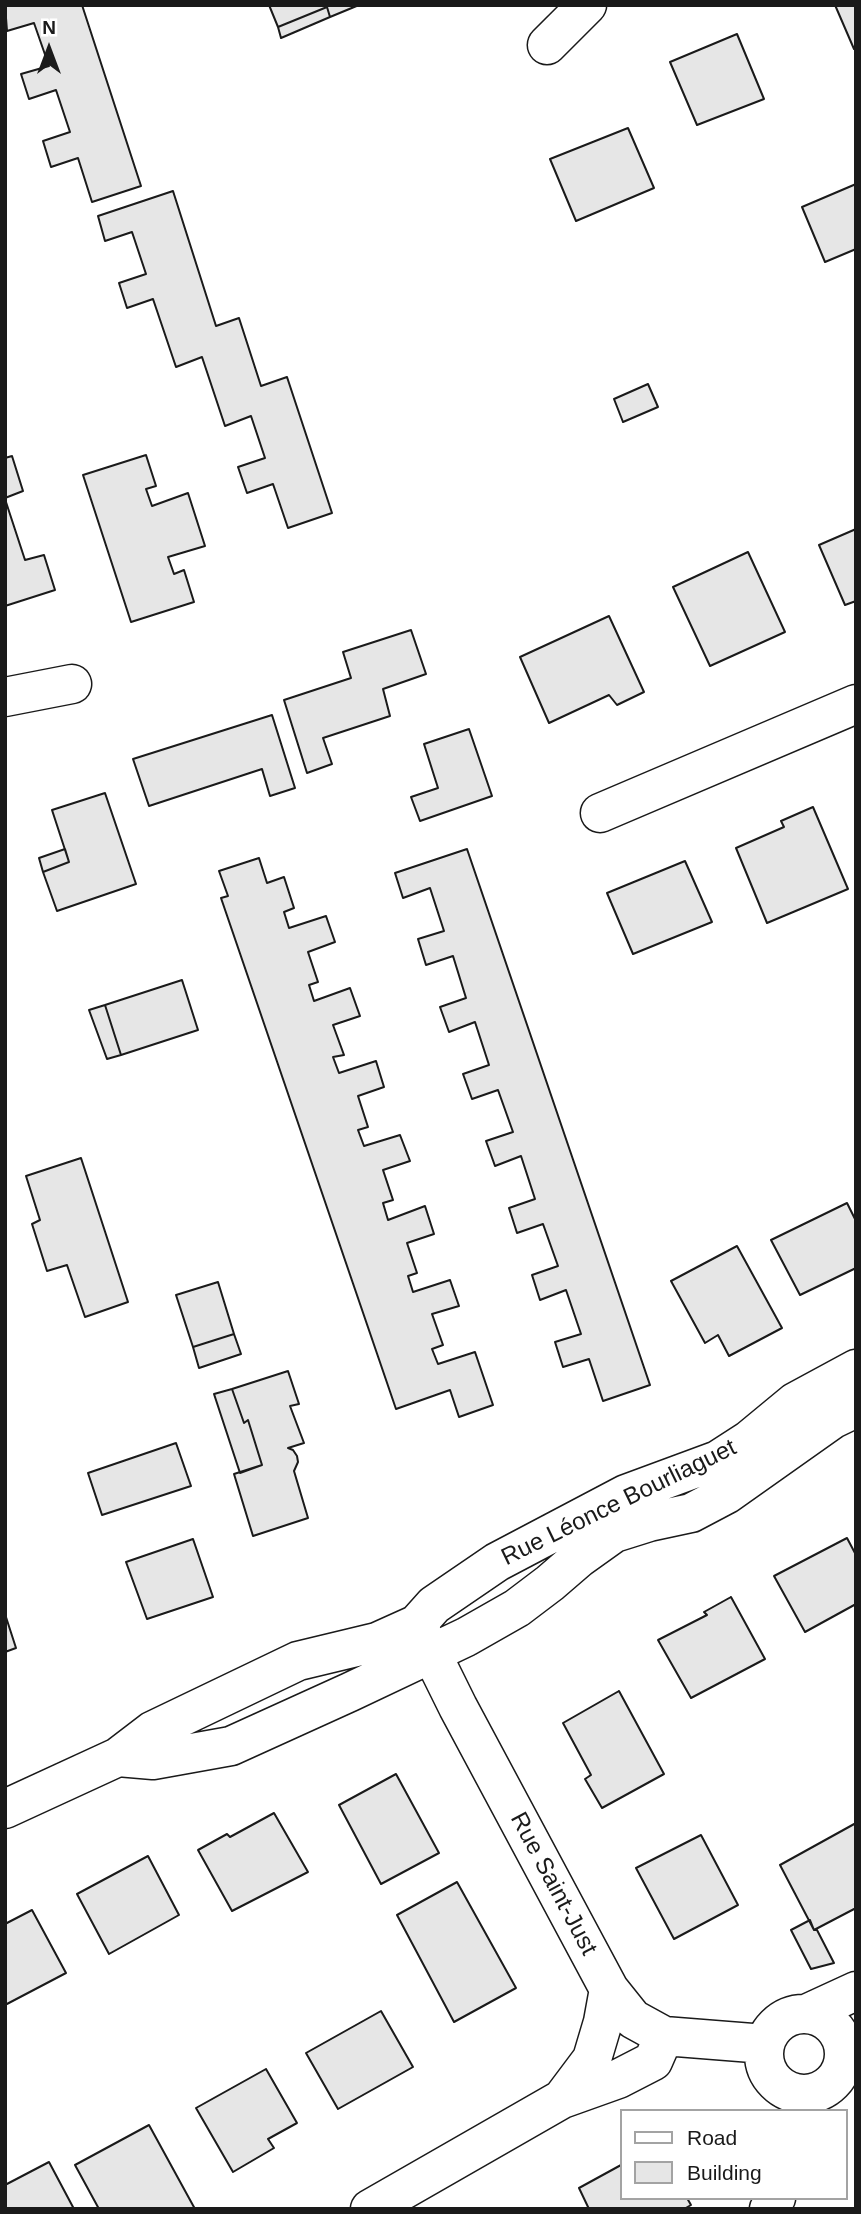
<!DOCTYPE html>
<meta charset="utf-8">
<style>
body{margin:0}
#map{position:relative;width:861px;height:2214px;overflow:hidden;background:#fff;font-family:Arial,sans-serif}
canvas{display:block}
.frame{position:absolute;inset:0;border:7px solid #1a1a1a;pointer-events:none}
.legend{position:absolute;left:620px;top:2109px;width:228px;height:91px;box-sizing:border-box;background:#fff;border:2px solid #a3a3a3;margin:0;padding:9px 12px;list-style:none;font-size:21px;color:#1a1a1a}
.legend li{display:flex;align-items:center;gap:14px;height:35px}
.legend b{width:35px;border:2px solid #a3a3a3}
.north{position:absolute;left:14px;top:14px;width:70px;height:70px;-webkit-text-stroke:5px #fff;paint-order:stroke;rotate:0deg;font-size:19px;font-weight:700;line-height:28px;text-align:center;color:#1a1a1a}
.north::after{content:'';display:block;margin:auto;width:24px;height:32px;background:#1a1a1a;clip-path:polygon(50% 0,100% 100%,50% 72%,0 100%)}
</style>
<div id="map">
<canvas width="861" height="2214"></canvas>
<div class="frame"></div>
<ul class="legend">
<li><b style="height:9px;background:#fff"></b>Road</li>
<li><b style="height:19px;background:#e6e6e6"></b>Building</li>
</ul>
<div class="north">N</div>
</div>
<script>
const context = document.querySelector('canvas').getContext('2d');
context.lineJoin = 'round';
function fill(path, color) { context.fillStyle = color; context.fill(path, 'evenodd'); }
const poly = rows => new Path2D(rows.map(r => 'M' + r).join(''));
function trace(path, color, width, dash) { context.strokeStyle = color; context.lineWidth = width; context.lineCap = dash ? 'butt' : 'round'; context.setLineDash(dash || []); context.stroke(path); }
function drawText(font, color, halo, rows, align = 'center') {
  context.font = font + ' Arial,sans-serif'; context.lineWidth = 5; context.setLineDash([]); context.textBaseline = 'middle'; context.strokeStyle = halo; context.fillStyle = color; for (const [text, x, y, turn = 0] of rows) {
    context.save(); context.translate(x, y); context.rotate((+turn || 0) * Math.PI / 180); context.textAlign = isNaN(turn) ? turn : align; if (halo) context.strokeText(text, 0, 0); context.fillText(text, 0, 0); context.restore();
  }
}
const building = poly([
 [5,5,82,5,141,186,92,202,78,158,51,167,43,141,70,132,56,90,29,99,21,74,49,66,34,23,7,31,5,5],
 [269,5,359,5,330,17,327,7,278,27,269,5],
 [835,5,856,5,856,48,854,49,835,5],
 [327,7,330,17,281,38,278,27,327,7],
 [737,34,764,99,697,125,670,62,737,34],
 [628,128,654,188,576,221,550,159,628,128],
 [856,184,856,249,825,262,802,207,856,184],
 [173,191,216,326,239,318,261,386,287,377,332,513,288,528,273,484,247,493,238,467,265,458,251,416,225,426,202,357,176,367,153,299,127,308,119,283,146,274,132,232,105,241,98,216,173,191],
 [648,384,658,407,623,422,614,399,648,384],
 [146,455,156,486,146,489,152,506,188,493,205,546,168,557,174,574,184,570,194,602,131,622,83,475,146,455],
 [12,456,23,491,5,498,5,458,12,456],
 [5,499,25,560,44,555,55,590,5,606,5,499],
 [856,529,856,601,845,605,819,545,856,529],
 [748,552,785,632,710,666,673,587,748,552],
 [609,616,644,692,617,705,609,695,549,723,520,657,609,616],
 [411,630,426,674,383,689,390,716,323,738,332,764,307,773,284,700,351,678,343,652,411,630],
 [272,715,295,788,270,796,262,769,149,806,133,759,272,715],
 [469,729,492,796,420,821,411,797,438,788,424,744,469,729],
 [105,793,136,884,57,911,43,872,69,862,52,810,105,793],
 [813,807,848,889,767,923,736,848,784,827,781,821,813,807],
 [65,849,69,862,43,872,39,858,65,849],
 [467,849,650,1385,603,1401,589,1359,563,1367,555,1342,581,1334,566,1290,540,1300,532,1275,558,1266,543,1224,517,1233,509,1208,535,1199,521,1156,495,1166,486,1141,513,1132,498,1090,472,1099,463,1074,489,1065,475,1022,449,1032,440,1007,466,998,453,956,426,965,418,939,444,931,430,888,403,898,395,873,467,849],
 [259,858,267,883,284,877,294,908,284,912,289,928,326,916,335,942,308,952,318,982,309,985,314,1001,350,988,360,1016,333,1025,344,1055,333,1057,339,1073,376,1061,384,1087,358,1096,368,1127,358,1130,364,1146,400,1135,410,1161,383,1170,393,1200,383,1203,388,1220,425,1206,434,1234,407,1243,417,1273,408,1276,413,1292,450,1280,459,1306,432,1314,443,1345,432,1349,438,1364,475,1352,493,1405,459,1417,450,1390,396,1409,221,898,228,896,219,871,259,858],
 [685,861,712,922,633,954,607,893,685,861],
 [182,980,198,1030,121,1055,105,1005,182,980],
 [105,1005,121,1055,107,1059,89,1010,105,1005],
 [81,1158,128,1302,85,1317,67,1265,47,1271,32,1224,40,1220,26,1176,81,1158],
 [847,1203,856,1221,856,1268,800,1295,771,1240,847,1203],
 [737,1246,782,1328,729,1356,718,1335,705,1343,671,1281,737,1246],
 [218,1282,234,1334,193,1347,176,1295,218,1282],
 [234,1334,241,1354,199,1368,193,1347,234,1334],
 [288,1371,299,1404,290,1406,304,1443,288,1448,293,1450,297,1456,298,1462,294,1471,308,1518,253,1536,234,1474,262,1465,248,1420,244,1423,232,1389,288,1371],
 [232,1389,244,1423,248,1420,262,1465,240,1473,214,1394,232,1389],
 [176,1443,191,1486,102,1515,88,1473,176,1443],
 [847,1538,856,1555,856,1604,805,1632,774,1576,847,1538],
 [193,1539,213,1597,147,1619,126,1562,193,1539],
 [731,1597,765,1659,691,1698,658,1640,707,1615,704,1612,731,1597],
 [5,1614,16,1648,5,1652,5,1614],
 [619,1691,664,1774,602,1808,585,1779,591,1775,563,1723,619,1691],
 [396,1774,439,1853,381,1884,339,1805,396,1774],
 [274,1813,308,1872,232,1911,198,1850,227,1834,230,1837,274,1813],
 [856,1823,856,1908,814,1930,780,1865,856,1823],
 [701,1835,738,1905,674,1939,636,1868,701,1835],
 [148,1856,179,1915,109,1954,77,1894,148,1856],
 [457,1882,516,1988,454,2022,397,1915,457,1882],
 [32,1910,66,1973,5,2005,5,1924,32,1910],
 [810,1920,814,1930,817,1930,834,1963,811,1969,791,1930,810,1920],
 [381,2011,413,2067,338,2109,306,2053,381,2011],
 [266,2069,297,2123,268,2139,274,2148,233,2172,196,2108,266,2069],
 [149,2125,195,2209,99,2209,75,2165,149,2125],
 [49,2162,74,2209,5,2209,5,2185,49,2162],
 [621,2165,621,2198,687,2198,691,2205,684,2209,589,2209,579,2188,621,2165]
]);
fill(building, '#e6e6e6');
trace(building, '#1a1a1a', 2);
const minor = poly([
 [547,45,587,5],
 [5,697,72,684],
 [600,813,856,704],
 [417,1624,458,1707,609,1989,633,2019,664,2036,765,2044],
 [806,2014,856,1991],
 '764 2054a40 40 0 1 1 80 0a40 40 0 1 1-80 0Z',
 [562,2099,592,2059,603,2022,609,1989],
 [370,2209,562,2099,618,2079,653,2061,664,2036],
 [769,2209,776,2198]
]);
const secondary = poly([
 [118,1757,153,1760,231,1746,350,1692,466,1637,517,1608,550,1583,579,1558,614,1533,649,1522,691,1513,727,1494,833,1419,856,1408],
 [5,1809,118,1757,152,1731,298,1661,377,1642,417,1624,434,1605,497,1562,626,1494,718,1460,749,1440,795,1402,856,1369]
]);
trace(minor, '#1a1a1a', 41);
trace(secondary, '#1a1a1a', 41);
trace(minor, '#fff', 38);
trace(secondary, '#fff', 38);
drawText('24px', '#1a1a1a', '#fff', [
 ["Rue Léonce Bourliaguet",619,1503,-26],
 ["Rue Saint-Just",553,1884,62]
]);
</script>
